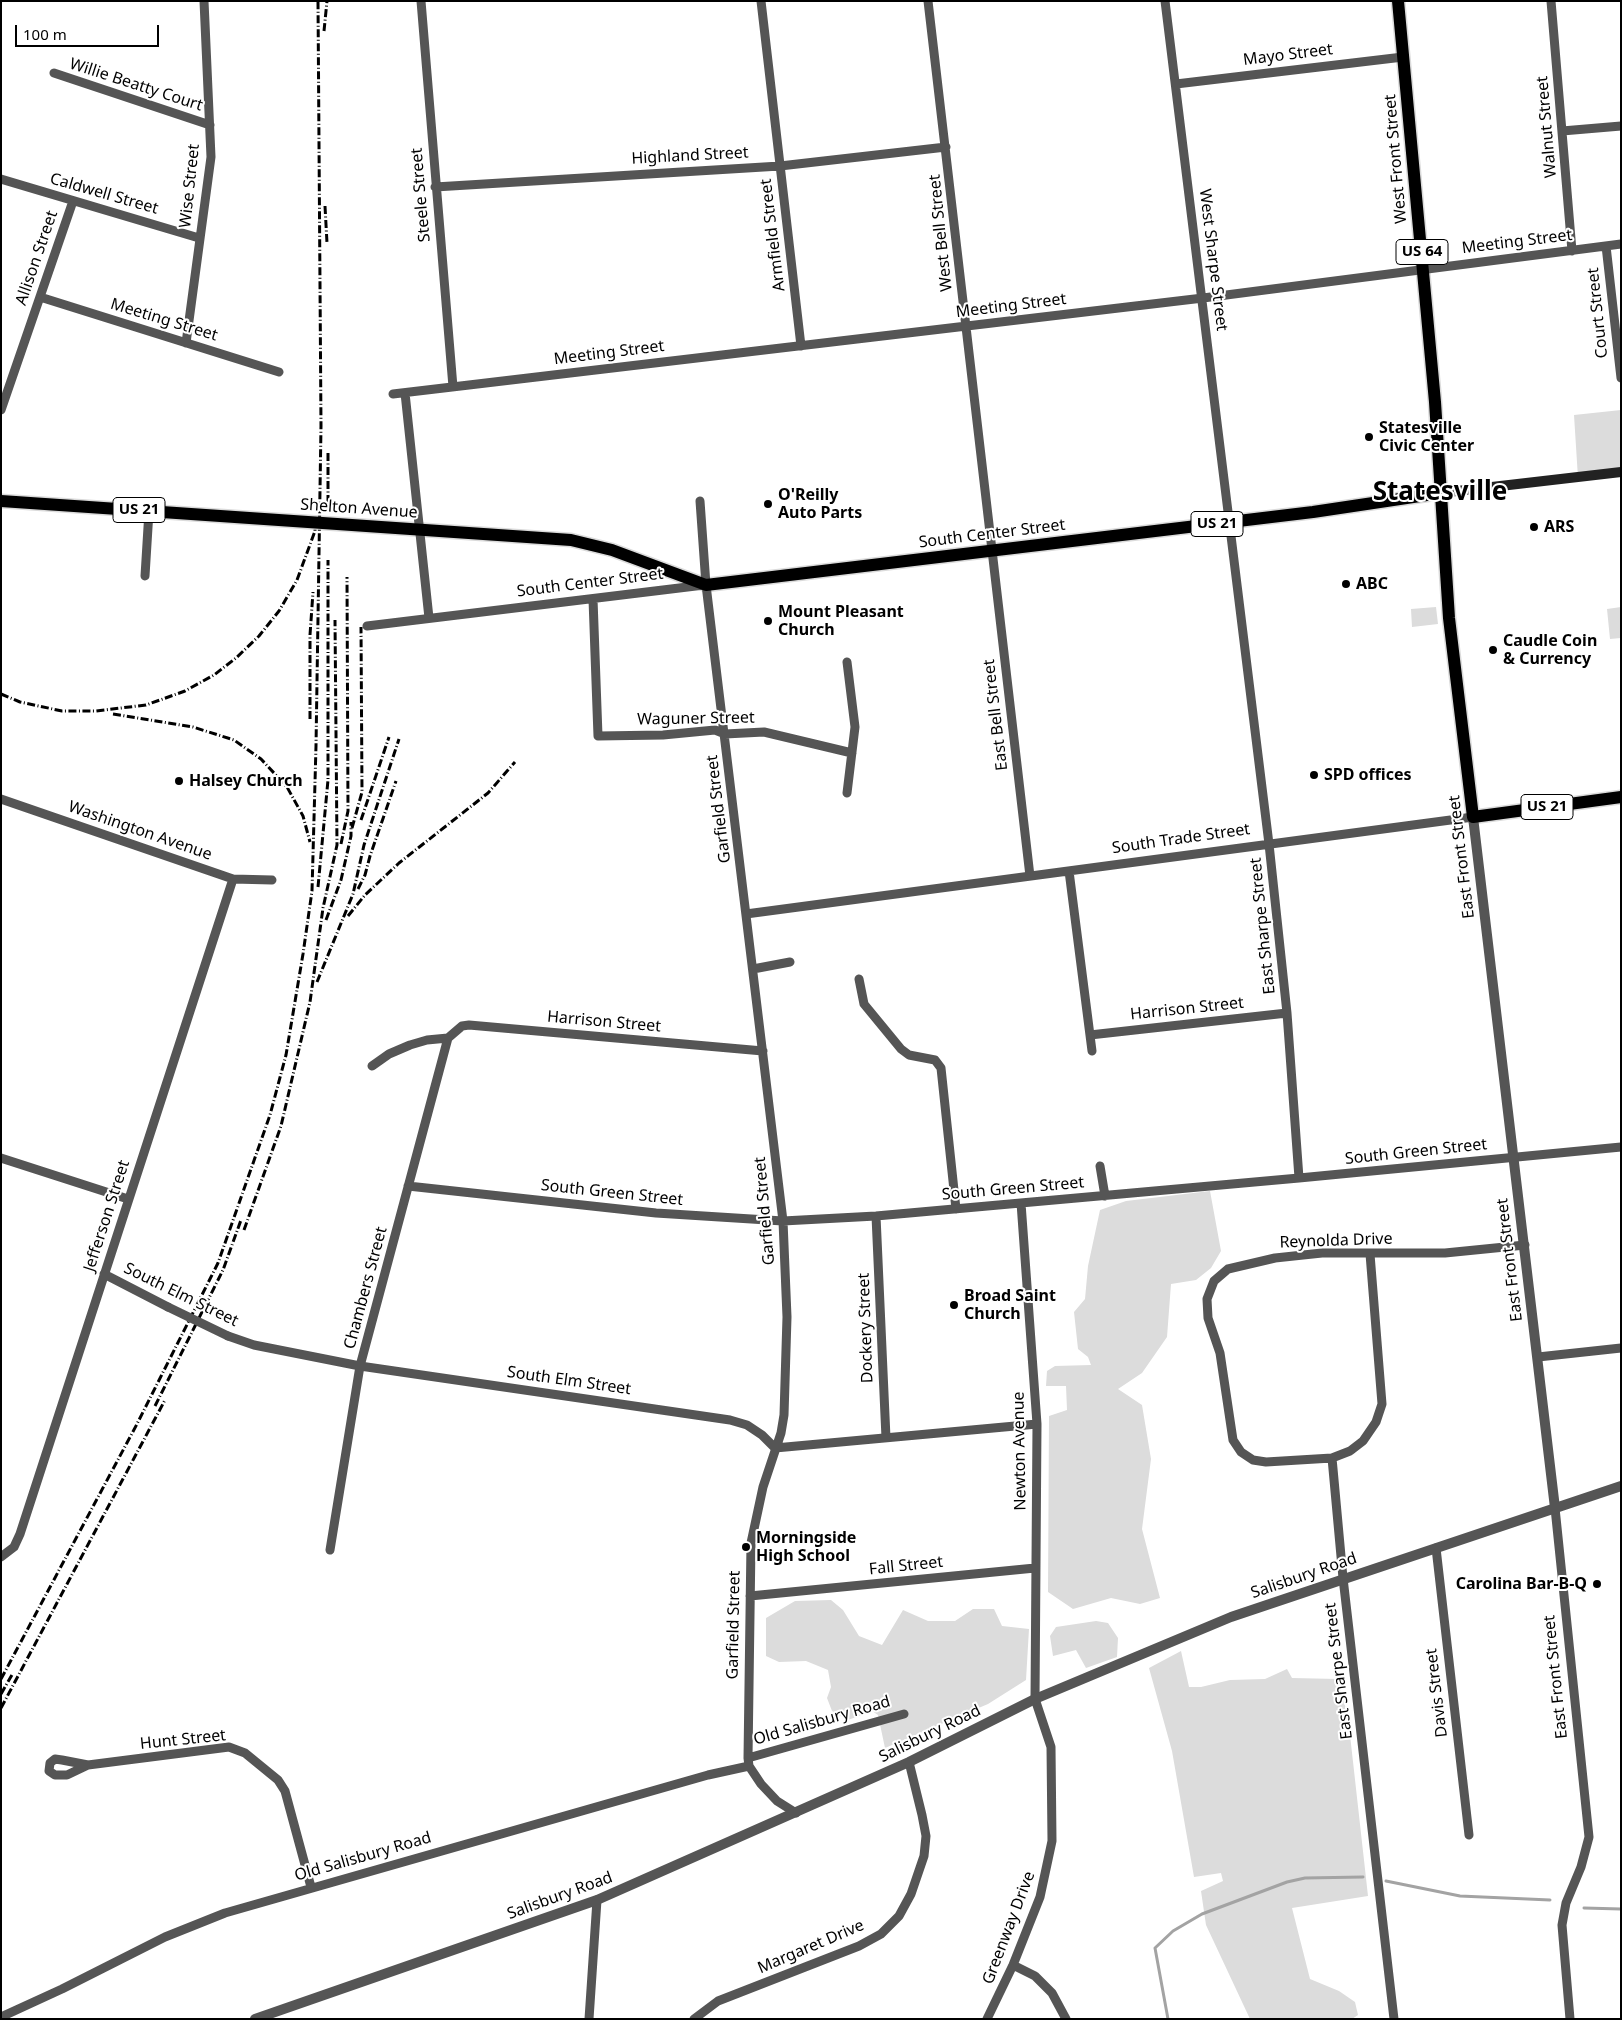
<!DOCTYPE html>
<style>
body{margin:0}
#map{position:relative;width:1622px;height:2020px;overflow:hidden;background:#fff;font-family:"Noto Sans",sans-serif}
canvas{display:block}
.frame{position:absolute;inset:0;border:2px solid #000;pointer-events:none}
.scale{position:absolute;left:15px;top:25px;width:144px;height:22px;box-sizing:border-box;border:2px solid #000;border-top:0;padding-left:6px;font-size:15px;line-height:18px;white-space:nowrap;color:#000;-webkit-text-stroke:4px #fff;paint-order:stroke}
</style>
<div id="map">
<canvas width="1622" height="2020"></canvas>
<div class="frame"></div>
<div class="scale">100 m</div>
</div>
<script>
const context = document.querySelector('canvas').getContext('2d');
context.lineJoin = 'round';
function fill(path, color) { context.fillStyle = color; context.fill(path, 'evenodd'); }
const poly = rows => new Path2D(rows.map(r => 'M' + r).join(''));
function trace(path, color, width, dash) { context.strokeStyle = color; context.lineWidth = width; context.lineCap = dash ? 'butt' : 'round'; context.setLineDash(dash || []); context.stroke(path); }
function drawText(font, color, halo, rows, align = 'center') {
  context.font = font + ' "Noto Sans",sans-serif'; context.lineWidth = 4; context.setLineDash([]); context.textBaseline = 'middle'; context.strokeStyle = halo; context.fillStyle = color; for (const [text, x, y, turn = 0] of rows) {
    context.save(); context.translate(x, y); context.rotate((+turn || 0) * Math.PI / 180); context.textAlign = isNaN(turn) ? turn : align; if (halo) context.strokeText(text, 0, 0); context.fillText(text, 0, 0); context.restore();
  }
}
fill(poly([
 [1621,410,1621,472,1578,478,1574,415],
 [1436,607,1438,624,1412,627,1411,609],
 [1621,607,1621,638,1610,639,1607,609],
 [1210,1191,1221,1251,1211,1268,1196,1280,1171,1284,1167,1337,1142,1373,1118,1389,1142,1405,1151,1459,1142,1529,1160,1598,1140,1604,1111,1598,1073,1609,1048,1592,1049,1416,1067,1410,1066,1386,1046,1386,1047,1371,1055,1366,1091,1365,1088,1357,1078,1349,1074,1312,1085,1299,1088,1266,1100,1210,1126,1201],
 [831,1600,843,1610,859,1636,882,1645,903,1610,928,1621,955,1621,973,1609,994,1609,1002,1626,1029,1629,1026,1680,988,1704,885,1748,878,1715,872,1711,848,1720,832,1711,827,1698,831,1687,828,1670,806,1661,779,1662,766,1656,766,1618,795,1601],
 [1096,1621,1108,1623,1118,1638,1117,1657,1086,1668,1076,1650,1053,1656,1050,1636,1056,1627],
 [1181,1651,1189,1687,1201,1687,1230,1680,1265,1679,1287,1669,1292,1678,1338,1679,1348,1717,1368,1896,1292,1908,1310,1979,1339,1991,1355,2002,1358,2015,1352,2019,1250,2019,1206,1925,1201,1891,1223,1881,1221,1873,1194,1877,1172,1751,1149,1668]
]), '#dcdcdc');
trace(poly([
 [1386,1881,1460,1896,1550,1900],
 [1584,1908,1621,1909],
 [1168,2019,1155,1948,1173,1931,1202,1914,1287,1882,1305,1878,1363,1877]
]), '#a3a3a3', 3);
const primary = poly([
 [1398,1,1435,402,1449,618,1473,817,1621,797],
 [1,501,571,540,612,550,706,585,1313,512,1440,493]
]);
trace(primary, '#dbdbdb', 15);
trace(poly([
 [421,1,453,387],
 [761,1,801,346],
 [928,1,1030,876],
 [1165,1,1269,844,1287,1013,1299,1178],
 [1551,1,1572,251],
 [54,73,210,125],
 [1176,84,1403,57],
 [1562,131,1621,126],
 [1,179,199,238],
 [435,187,780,166,946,147],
 [1606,246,1621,378],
 [40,297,279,372],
 [186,343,211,157,204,1],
 [405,393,429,618],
 [393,394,1203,298,1621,244],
 [1,410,73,201],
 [700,501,706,585,783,1221,787,1317,784,1415,781,1433,763,1487,751,1543,748,1758,749,1766,761,1784,777,1801,796,1813],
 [145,576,149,511],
 [593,599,598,736,663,735,715,730,725,734,764,732,852,753],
 [367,626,704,585],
 [847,793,855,727,847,662],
 [1,799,233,879,272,880],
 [1069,871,1092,1051],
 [746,914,1473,817],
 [753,969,790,962],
 [859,979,864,1004,901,1049,909,1055,935,1060,941,1068,956,1209],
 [1090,1035,1287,1013],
 [372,1066,389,1054,410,1045,427,1040,448,1038],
 [1,1158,128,1199],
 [1100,1166,1105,1196],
 [408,1186,656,1213,783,1221,876,1216,1299,1178,1621,1147],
 [876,1216,886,1438],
 [1370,1254,1382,1404,1376,1422,1363,1441,1350,1451,1332,1458,1266,1462,1253,1460,1241,1452,1233,1440,1220,1353,1208,1318,1207,1299,1214,1281,1228,1269,1275,1258,1322,1253,1445,1253,1525,1245],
 [104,1274,168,1307],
 [228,1336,254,1345,360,1366,730,1420,747,1425,762,1435,775,1448,1037,1424],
 [1538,1357,1621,1348],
 [1332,1458,1343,1578,1394,2019],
 [1555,1508,1589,1837,1581,1867,1566,1903,1562,1925,1570,2019],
 [1436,1548,1469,1835],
 [330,1550,360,1366,448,1038,462,1026,469,1025,763,1051],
 [1,1557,14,1547,20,1534,233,879],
 [750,1596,1035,1568],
 [748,1758,904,1714],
 [55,1759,62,1760,88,1765,67,1775,55,1775,49,1771,50,1763,55,1759],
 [88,1765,229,1747,245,1753,278,1780,285,1791,311,1887],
 [1013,1965,1035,1976,1052,1993,1066,2019],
 [1,2017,62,1989,165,1937,225,1913,708,1775,749,1766],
 [589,2019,597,1900],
 [694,2019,718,2001,859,1946,881,1934,899,1916,911,1894,924,1856,926,1836,922,1815,909,1762],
 [987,2019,1013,1965,1040,1897,1052,1841,1051,1747,1035,1699,1037,1424,1021,1203]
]), '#555', 9);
trace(poly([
 [1473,817,1555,1508],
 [255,2019,597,1900,909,1762,1035,1699,1231,1617,1621,1486]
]), '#555', 10);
trace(poly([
 [1440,493,1621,472]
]), '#222', 10);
trace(primary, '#000', 12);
trace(poly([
 [324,31,327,1],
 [325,206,327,243],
 [328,453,328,503],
 [1,694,20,702,62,711,96,711,146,705,185,691,214,675,236,658,259,636,279,611,297,580,315,531,315,523],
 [113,714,193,727,234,740,261,759,287,787,303,816,310,842],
 [310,719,310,635,313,592],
 [361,820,389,737],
 [352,828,362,792,361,627],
 [341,844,348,811,347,577],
 [318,887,328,780,328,560],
 [358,889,365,875,370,856,396,781],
 [348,916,365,895,399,863,488,793,515,762],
 [326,920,341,880,351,836,351,822],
 [317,982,353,894,364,845,399,739],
 [244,1230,281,1126,310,1002,323,908,337,845,335,620],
 [155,1406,223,1270,241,1220],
 [1,1679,137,1424,218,1263,270,1115,286,1055,303,954,312,891,316,746,321,426,318,1],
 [1,1694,13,1673],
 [1,1708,165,1400]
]), '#000', 3, [8, 2.5, 1, 2.5]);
trace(poly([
 [168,1307,228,1336]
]), '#555', 9);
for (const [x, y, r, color] of [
 [1369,437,5,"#000"],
 [768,504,5,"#000"],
 [1534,527,5,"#000"],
 [1346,584,5,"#000"],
 [768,621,5,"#000"],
 [1493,650,5,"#000"],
 [1314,775,5,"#000"],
 [179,781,5,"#000"],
 [954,1305,5,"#000"],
 [746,1547,5,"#000"],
 [1597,1584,5,"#000"]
]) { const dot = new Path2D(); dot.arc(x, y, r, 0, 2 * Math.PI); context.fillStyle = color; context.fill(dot); trace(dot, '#fff', 2); }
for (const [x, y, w] of [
 [1422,252,52],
 [139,510,52],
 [1217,524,52],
 [1547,807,52]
]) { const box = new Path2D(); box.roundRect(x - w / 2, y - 12.5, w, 25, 4); context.fillStyle = '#fff'; context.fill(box); trace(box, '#000', 1); }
drawText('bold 15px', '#000', null, [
 ["US 64",1422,252],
 ["US 21",139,510],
 ["US 21",1217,524],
 ["US 21",1547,807]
]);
drawText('16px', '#000', '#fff', [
 ["Mayo Street",1288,55,-7],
 ["Willie Beatty Court",136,85,18],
 ["Walnut Street",1547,127,-95],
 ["Highland Street",690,156,-3],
 ["West Front Street",1396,159,-95],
 ["Wise Street",190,186,-84],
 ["Caldwell Street",104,194,16],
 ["Steele Street",421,195,-95],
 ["West Bell Street",941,233,-96],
 ["Armfield Street",773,235,-97],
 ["Meeting Street",1517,242,-7],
 ["Allison Street",37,258,-71],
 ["West Sharpe Street",1213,260,83],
 ["Meeting Street",1011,306,-7],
 ["Court Street",1598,313,-96],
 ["Meeting Street",164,320,17],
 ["Meeting Street",609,353,-7],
 ["Shelton Avenue",359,509,4],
 ["South Center Street",992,534,-7],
 ["South Center Street",590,583,-7],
 ["East Bell Street",996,715,-97],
 ["Waguner Street",696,719,-1],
 ["Garfield Street",719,809,-97],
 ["Washington Avenue",140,831,19],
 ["South Trade Street",1181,839,-8],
 ["East Front Street",1462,857,-97],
 ["East Sharpe Street",1263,926,-96],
 ["Harrison Street",1187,1009,-6],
 ["Harrison Street",604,1022,5],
 ["South Green Street",1416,1152,-6],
 ["South Green Street",1013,1189,-5],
 ["South Green Street",612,1193,6],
 ["Garfield Street",765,1211,-95],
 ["Jefferson Street",107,1216,-72],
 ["Reynolda Drive",1336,1241,-2],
 ["East Front Street",1510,1260,-97],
 ["Chambers Street",366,1288,-75],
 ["South Elm Street",181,1295,26],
 ["Dockery Street",866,1328,-92],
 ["South Elm Street",569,1381,8],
 ["Newton Avenue",1020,1451,-91],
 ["Fall Street",906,1566,-6],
 ["Salisbury Road",1304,1576,-19],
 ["Garfield Street",734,1625,-89],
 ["East Sharpe Street",1339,1671,-97],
 ["East Front Street",1556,1677,-96],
 ["Davis Street",1437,1693,-97],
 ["Old Salisbury Road",822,1721,-16],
 ["Salisbury Road",930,1734,-26],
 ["Hunt Street",183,1740,-6],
 ["Old Salisbury Road",363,1857,-16],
 ["Salisbury Road",560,1896,-20],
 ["Greenway Drive",1009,1928,-69],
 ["Margaret Drive",811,1947,-23]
]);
drawText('bold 16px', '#000', '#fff', [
 ["Statesville",1379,428],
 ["Civic Center",1379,446],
 ["O'Reilly",778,495],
 ["Auto Parts",778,513],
 ["ARS",1544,527],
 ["ABC",1356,584],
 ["Mount Pleasant",778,612],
 ["Church",778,630],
 ["Caudle Coin",1503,641],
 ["& Currency",1503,659],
 ["SPD offices",1324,775],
 ["Halsey Church",189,781],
 ["Broad Saint",964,1296],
 ["Church",964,1314],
 ["Morningside",756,1538],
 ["High School",756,1556],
 ["Carolina Bar-B-Q",1587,1584,"right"]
], 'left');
drawText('bold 26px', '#000', '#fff', [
 ["Statesville",1440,493]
]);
</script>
